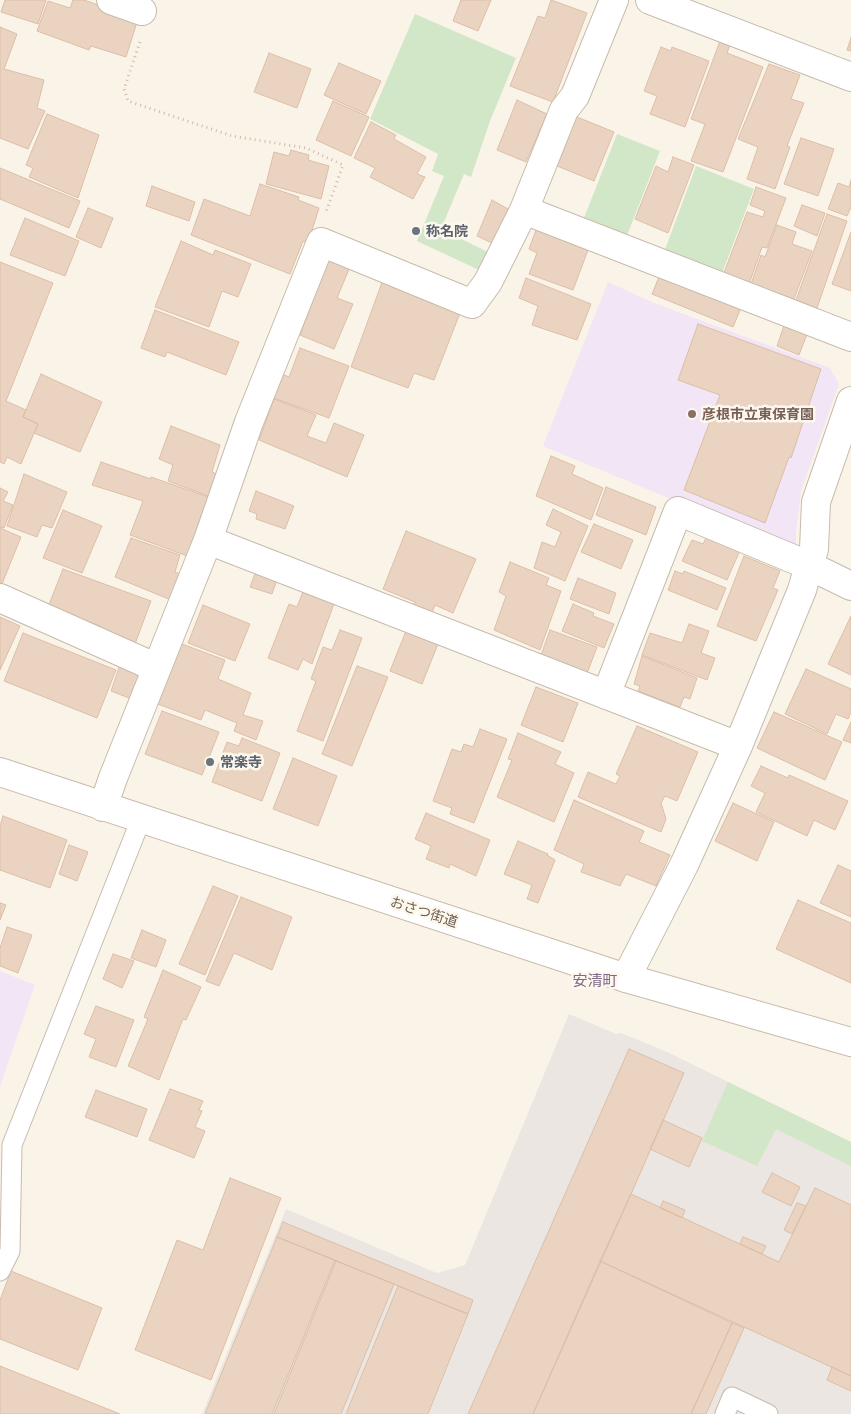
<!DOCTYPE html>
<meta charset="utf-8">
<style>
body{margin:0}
canvas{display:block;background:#faf4e8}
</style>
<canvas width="851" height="1414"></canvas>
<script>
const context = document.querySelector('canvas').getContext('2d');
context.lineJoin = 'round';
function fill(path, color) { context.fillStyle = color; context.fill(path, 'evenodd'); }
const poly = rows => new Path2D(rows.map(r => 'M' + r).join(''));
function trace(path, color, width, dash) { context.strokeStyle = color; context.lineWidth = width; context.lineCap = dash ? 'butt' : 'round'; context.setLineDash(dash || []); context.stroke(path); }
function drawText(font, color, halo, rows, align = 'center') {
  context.font = font + ' Ubuntu,"Noto Sans JP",sans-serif'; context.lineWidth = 5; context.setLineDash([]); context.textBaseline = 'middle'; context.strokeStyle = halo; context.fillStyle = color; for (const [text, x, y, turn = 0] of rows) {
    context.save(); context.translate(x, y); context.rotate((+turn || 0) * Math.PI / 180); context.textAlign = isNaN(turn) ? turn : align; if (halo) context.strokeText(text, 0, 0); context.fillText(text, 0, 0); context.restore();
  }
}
fill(poly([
 [569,1014,616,1034,621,1033,663,1050,851,1142,851,1414,202,1414,286,1209,437,1273,465,1265]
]), '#ebe6e1');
fill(poly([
 [608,282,654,303,830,368,839,384,801,491,796,533,796,551,543,446],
 [0,971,35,985,0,1086]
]), '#f1e5f6');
fill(poly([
 [415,14,516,58,490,121,471,177,464,174,441,229,490,253,481,271,417,241,444,176,432,171,438,154,370,119],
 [617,134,660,151,626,238,582,223],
 [696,166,754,189,721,276,663,255],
 [728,1082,851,1142,851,1166,776,1129,757,1166,702,1141]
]), '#d2e6c8');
const building = poly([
 [5,0,46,0,38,24,1,12,5,0],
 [73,0,84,0,138,19,126,57,91,46,89,50,37,31,48,1,70,8,73,0],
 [461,0,491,0,478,31,453,21,461,0],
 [551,0,587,13,553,102,510,86,538,16,545,18,551,0],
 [0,27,17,34,4,69,44,80,37,108,45,111,28,149,0,138,0,27],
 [851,38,851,51,847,50,851,38],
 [720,41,730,45,727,53,763,67,723,172,691,161,705,124,691,119,720,41],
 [661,47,671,51,672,47,709,61,685,127,650,114,657,96,644,91,661,47],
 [269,53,311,69,297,108,254,92,269,53],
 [339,63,381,81,366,114,324,95,339,63],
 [769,64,800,75,791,99,804,103,787,146,790,147,775,189,747,179,758,147,738,139,769,64],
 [517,100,547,114,526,162,497,150,517,100],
 [333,101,369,117,351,156,316,140,333,101],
 [47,114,99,135,78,198,29,177,33,168,26,165,47,114],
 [572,115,614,132,594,181,557,166,566,145,561,142,572,115],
 [371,122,396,135,394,139,426,157,417,174,425,177,413,199,370,177,375,168,354,158,371,122],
 [801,138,834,149,818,196,784,184,801,138],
 [291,150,309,155,308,160,329,166,321,199,266,184,274,152,289,156,291,150],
 [673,157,694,165,668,233,635,219,656,166,668,172,673,157],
 [0,168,80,201,69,228,0,199,0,168],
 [851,180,851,207,847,216,828,209,838,183,849,187,851,180],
 [260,184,299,197,298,200,319,208,308,243,303,241,290,274,191,235,204,199,250,216,260,184],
 [152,186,195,202,189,221,146,206,152,186],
 [756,187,786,198,767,248,762,247,748,287,722,278,747,212,763,217,765,211,750,205,756,187],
 [492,200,510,210,494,244,477,236,492,200],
 [802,205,825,213,817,236,794,226,802,205],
 [88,208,113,218,101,248,76,237,88,208],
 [827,214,847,221,817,308,796,300,827,214],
 [25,218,79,241,65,276,10,255,25,218],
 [777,225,796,232,792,244,812,251,794,299,751,284,761,255,765,257,777,225],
 [536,230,588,250,573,290,529,274,537,253,529,249,536,230],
 [851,232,851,291,832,284,851,232],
 [181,241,213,255,215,250,251,264,238,297,222,291,209,327,155,307,181,241],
 [326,251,352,262,337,298,353,304,334,349,300,335,316,292,310,290,326,251],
 [0,262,53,283,6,401,26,410,23,417,38,424,21,464,7,457,4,464,0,462,0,262],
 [661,272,743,303,733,327,652,294,661,272],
 [384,277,418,291,416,297,460,313,434,380,414,373,408,388,351,367,384,277],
 [526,278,591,304,577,340,532,325,538,306,519,298,526,278],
 [155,310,239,342,226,375,167,352,165,357,141,348,155,310],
 [786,320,809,329,799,355,777,346,786,320],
 [698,324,821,369,791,458,789,457,765,523,684,490,720,395,678,380,698,324],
 [300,348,349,366,329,418,268,396,277,372,289,377,300,348],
 [41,374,102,402,80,452,34,433,38,424,23,417,41,374],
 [274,399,316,415,307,436,326,443,334,423,364,435,347,477,259,440,274,399],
 [171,426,220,445,212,472,219,475,211,497,168,481,173,465,159,459,171,426],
 [551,456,575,466,572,474,603,488,591,520,536,496,551,456],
 [101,462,151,479,151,477,211,498,190,557,130,535,143,501,92,485,101,462],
 [24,474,67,492,52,528,42,525,37,537,7,526,24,474],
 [606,487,656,507,646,535,596,515,606,487],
 [0,488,8,492,3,501,13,505,4,528,0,527,0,488],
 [256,491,294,506,285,529,256,519,257,514,249,511,256,491],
 [553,509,588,526,565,581,534,568,542,542,555,547,561,532,546,525,553,509],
 [63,510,102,526,82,573,43,558,63,510],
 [594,524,633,540,621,569,581,552,594,524],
 [0,528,21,537,2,584,0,583,0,528],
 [406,531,476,559,453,613,435,605,432,613,413,606,415,602,383,589,406,531],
 [708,534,741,548,727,580,682,561,692,540,703,544,708,534],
 [131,538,180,555,175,572,180,574,171,600,115,577,131,538],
 [744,556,780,571,773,588,778,590,756,641,717,626,744,556],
 [510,562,549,578,546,585,561,591,540,650,494,630,506,596,499,592,510,562],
 [258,566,279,574,272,594,250,587,258,566],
 [63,569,151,601,135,644,99,632,100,626,48,607,63,569],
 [675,571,683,574,684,571,726,588,717,610,668,590,675,571],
 [578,578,616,593,609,614,570,599,578,578],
 [304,589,335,601,312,664,303,659,298,670,268,658,289,604,297,607,304,589],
 [573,604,594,613,593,616,614,624,604,648,562,631,573,604],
 [203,605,250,624,235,661,188,643,203,605],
 [851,616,851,675,828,664,851,616],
 [0,617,20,626,0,670,0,617],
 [689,624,709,631,701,653,715,658,707,680,642,655,650,633,682,643,689,624],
 [408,626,440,639,422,684,390,671,408,626],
 [340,630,362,638,323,741,297,731,316,681,311,679,323,647,332,650,340,630],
 [550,630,597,647,586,676,540,658,550,630],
 [23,633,116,670,97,718,4,681,23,633],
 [174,641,225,660,218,679,251,693,243,715,263,721,256,740,234,731,237,723,205,710,201,720,155,703,174,641],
 [642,656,697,678,690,699,684,697,680,707,638,691,640,686,634,684,642,656],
 [122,659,145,669,134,700,111,691,122,659],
 [357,666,388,677,352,766,322,754,357,666],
 [806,669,851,689,851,712,848,719,836,714,827,734,785,714,806,669],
 [536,687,578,703,563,742,521,725,536,687],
 [162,711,219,732,202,775,145,754,162,711],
 [774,712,842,742,825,780,757,748,774,712],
 [851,722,851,743,843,740,851,722],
 [637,726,698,752,677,801,665,796,661,803,666,819,661,832,578,797,588,772,616,784,620,776,616,774,637,726],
 [480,729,507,739,474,823,450,814,452,808,433,801,452,749,461,752,464,744,473,747,480,729],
 [518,733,561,752,555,764,574,773,554,822,497,797,512,760,508,759,518,733],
 [242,738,280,753,262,801,212,782,227,742,239,746,242,738],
 [293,758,337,776,318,826,273,809,293,758],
 [761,766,788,778,789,775,848,801,835,830,814,820,807,836,756,812,765,793,751,786,761,766],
 [574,800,644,831,639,842,670,855,656,886,626,874,620,886,581,872,584,864,554,850,574,800],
 [733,803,774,822,757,861,715,841,733,803],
 [426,813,490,840,476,876,450,864,449,868,426,859,431,846,415,839,426,813],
 [3,816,67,840,50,888,0,870,0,826,3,816],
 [518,841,548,854,547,855,555,860,538,903,527,899,532,885,504,874,518,841],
 [69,845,88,852,77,881,59,874,69,845],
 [838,865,851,871,851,917,820,903,838,865],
 [213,886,238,896,205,975,179,964,213,886],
 [241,897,292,917,272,970,234,953,219,986,206,981,241,897],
 [798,900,851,923,851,983,776,949,798,900],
 [0,903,6,905,0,920,0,903],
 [7,927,32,935,18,973,0,966,0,948,7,927],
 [142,930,166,940,156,967,131,958,142,930],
 [113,954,134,961,122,988,103,979,113,954],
 [163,970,201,987,186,1020,183,1019,159,1080,128,1066,148,1019,144,1017,163,970],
 [96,1006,134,1020,116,1067,89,1057,96,1039,84,1034,96,1006],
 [629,1049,684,1073,631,1194,533,1414,468,1414,629,1049],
 [170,1089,203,1101,199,1110,202,1111,195,1127,205,1131,194,1158,149,1140,170,1089],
 [96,1090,147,1109,137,1137,85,1117,96,1090],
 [663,1120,702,1138,689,1167,650,1149,663,1120],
 [772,1173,800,1187,791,1206,762,1192,772,1173],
 [230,1178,281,1198,211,1380,135,1350,177,1240,203,1250,230,1178],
 [815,1188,851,1205,851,1376,600,1261,631,1194,779,1262,815,1188],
 [663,1201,685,1210,682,1218,660,1208,663,1201],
 [797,1203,806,1206,792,1234,784,1230,797,1203],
 [283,1222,473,1300,468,1314,277,1237,283,1222],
 [277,1237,335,1260,272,1414,205,1414,277,1237],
 [743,1237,766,1246,762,1254,740,1244,743,1237],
 [336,1261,394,1284,341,1414,274,1414,336,1261],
 [600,1261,732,1323,691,1414,533,1414,600,1261],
 [11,1271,102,1308,78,1370,0,1339,0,1300,11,1271],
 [398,1286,468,1314,428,1414,346,1414,398,1286],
 [732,1323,744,1328,706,1414,691,1414,732,1323],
 [0,1366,120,1414,0,1414,0,1366],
 [832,1367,851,1376,851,1391,827,1380,832,1367]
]);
fill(building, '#ead4c1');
trace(building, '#dcbea6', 1);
const lane = poly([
 [0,1271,10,1251,12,1145,141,819],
 [725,1414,732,1397,768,1414]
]);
const street = poly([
 [111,0,142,11],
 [650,0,851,77],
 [524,210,851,337],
 [208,540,738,746],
 [0,598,157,668],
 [606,695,678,511,810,566,851,586],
 [103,807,113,778,208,540,249,422,321,242,472,304,488,282,524,210,564,110,575,96,614,0],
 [626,978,684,865,738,746,802,590,814,549,816,502,851,401]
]);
const secondary = poly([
 [0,772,626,978,851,1042]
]);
trace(lane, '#c7bbad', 21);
trace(street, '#c7bbad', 30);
trace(secondary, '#cabbab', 30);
trace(poly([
 [140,42,124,89,128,101,232,136,306,148,343,165,326,212]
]), '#d0b9a7', 3, [1, 4]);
trace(lane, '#fff', 19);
trace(street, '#fff', 28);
trace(secondary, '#fff', 28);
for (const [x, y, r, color] of [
 [416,231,5,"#6b7280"],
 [692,414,5,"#8d6e63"],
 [210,762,5,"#6b7280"]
]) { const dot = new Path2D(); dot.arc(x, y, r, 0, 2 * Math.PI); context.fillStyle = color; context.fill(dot); trace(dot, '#fdf8ee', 2); }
drawText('bold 14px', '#5b616d', '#fdf8ee', [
 ["称名院",426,231],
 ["常楽寺",220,762]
], 'left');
drawText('bold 14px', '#785e54', '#fdf8ee', [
 ["彦根市立東保育園",702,414]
], 'left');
drawText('14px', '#715d4f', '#fdf8ee', [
 ["おさつ街道",424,912,18]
]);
drawText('15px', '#82678c', '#fdf8ee', [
 ["安清町",595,981]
]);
</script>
